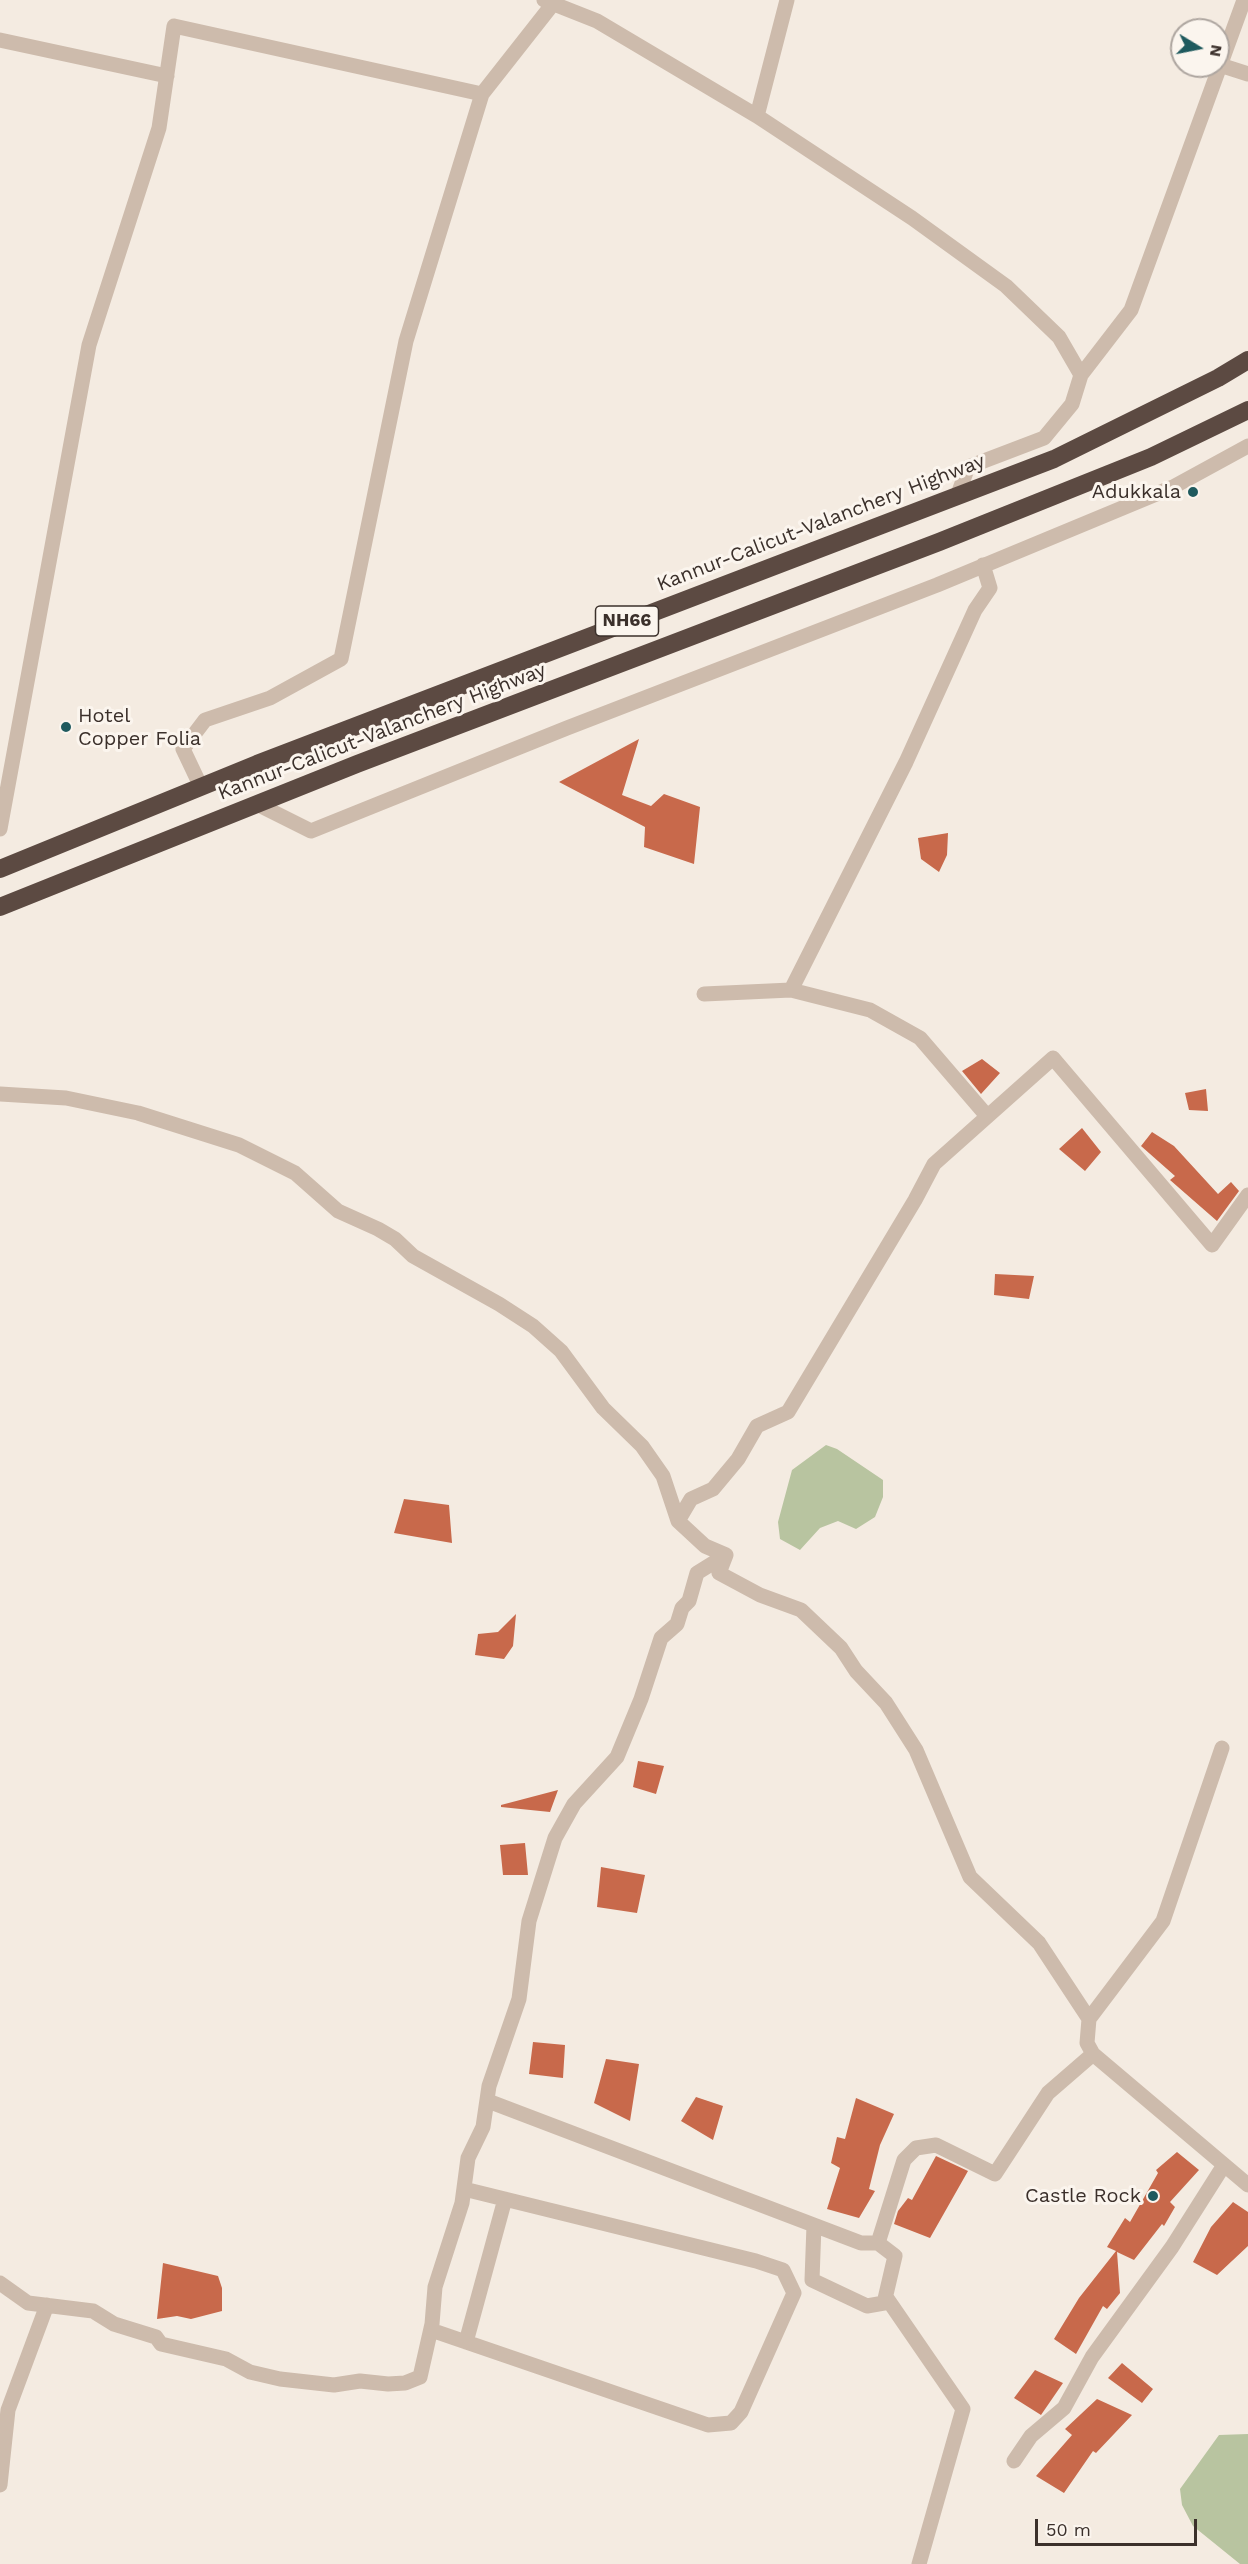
<!DOCTYPE html>
<style>
body{margin:0}
#map{position:relative;width:1248px;height:2564px;overflow:hidden;background:#f4ebe1;font-family:"Work Sans",sans-serif}
canvas{display:block}
.north{position:absolute;left:1170px;top:18px;width:60px;height:60px;box-sizing:border-box;background:#fbf5ee;border:2px solid #aea6a0;border-radius:50%;rotate:100deg;font-size:16px;font-weight:700;line-height:24px;text-align:center;color:#3b302b}
.north::after{content:'';display:block;margin:auto;width:21px;height:27px;background:#1f5a5e;clip-path:polygon(50% 0,100% 100%,50% 72%,0 100%)}
.scale{position:absolute;left:1035px;top:2519px;width:162px;height:27px;box-sizing:border-box;border:3px solid #3b302b;border-top:0;padding-left:8px;font-size:18px;line-height:21px;white-space:nowrap;color:#3b302b;-webkit-text-stroke:4px #fbf5ee;paint-order:stroke}
</style>
<div id="map">
<canvas width="1248" height="2564"></canvas>
<div class="north">N</div>
<div class="scale">50 m</div>
</div>
<script>
const context = document.querySelector('canvas').getContext('2d');
context.lineJoin = 'round';
function fill(path, color) { context.fillStyle = color; context.fill(path, 'evenodd'); }
const poly = rows => new Path2D(rows.map(r => 'M' + r).join(''));
function trace(path, color, width, dash) { context.strokeStyle = color; context.lineWidth = width; context.lineCap = dash ? 'butt' : 'round'; context.setLineDash(dash || []); context.stroke(path); }
function drawText(font, color, halo, rows, align = 'center') {
  context.font = font + ' "Work Sans",sans-serif'; context.lineWidth = 6; context.setLineDash([]); context.textBaseline = 'middle'; context.strokeStyle = halo; context.fillStyle = color; for (const [text, x, y, turn = 0] of rows) {
    context.save(); context.translate(x, y); context.rotate((+turn || 0) * Math.PI / 180); context.textAlign = isNaN(turn) ? turn : align; if (halo) context.strokeText(text, 0, 0); context.fillText(text, 0, 0); context.restore();
  }
}
fill(poly([
 [826,1445,837,1449,883,1480,883,1497,875,1517,856,1529,838,1521,820,1528,800,1550,780,1539,778,1522,792,1470],
 [1248,2434,1248,2564,1240,2564,1193,2526,1182,2505,1180,2489,1219,2435]
]), '#b8c4a0');
fill(poly([
 [639,739,622,795,651,806,664,794,700,807,694,864,644,847,645,827,559,782],
 [948,833,947,855,939,872,921,859,918,838],
 [982,1059,1000,1073,981,1094,962,1071],
 [1206,1089,1208,1111,1189,1110,1185,1093],
 [1082,1128,1101,1152,1085,1171,1059,1149],
 [1152,1132,1174,1146,1218,1194,1231,1182,1239,1191,1217,1221,1170,1180,1175,1176,1141,1146],
 [995,1274,1034,1276,1029,1299,994,1295],
 [404,1499,449,1505,452,1543,394,1533],
 [516,1614,513,1646,504,1659,475,1655,478,1634,498,1632],
 [638,1761,664,1766,656,1794,633,1787],
 [558,1790,550,1812,501,1807,501,1805],
 [525,1843,528,1875,503,1875,500,1845],
 [601,1867,645,1875,637,1913,597,1907],
 [533,2042,565,2045,563,2078,529,2074],
 [606,2059,639,2064,630,2121,594,2103],
 [696,2097,723,2106,713,2140,681,2121],
 [856,2098,894,2114,880,2145,869,2189,875,2191,859,2218,827,2209,840,2168,831,2163,837,2137,845,2139],
 [1177,2152,1199,2170,1170,2202,1175,2207,1164,2226,1162,2224,1134,2260,1117,2252,1120,2293,1107,2309,1103,2306,1076,2354,1054,2339,1079,2298,1116,2251,1107,2247,1125,2218,1130,2222,1158,2173,1156,2170],
 [936,2156,968,2171,930,2238,894,2224,898,2211,908,2198,912,2200],
 [1233,2202,1248,2212,1248,2246,1217,2275,1193,2262,1211,2227],
 [163,2263,218,2276,222,2288,222,2311,191,2319,177,2316,157,2319],
 [1122,2363,1153,2389,1142,2403,1108,2378],
 [1035,2370,1063,2383,1041,2415,1014,2398],
 [1097,2399,1132,2415,1096,2453,1093,2451,1064,2493,1036,2476,1072,2435,1065,2429]
]), '#c8694b');
trace(poly([
 [544,0,597,21,757,116,912,218,1006,286,1059,337,1081,375,1072,404,1044,438,968,467,958,494],
 [0,40,167,76],
 [1220,65,1248,74],
 [757,116,787,0],
 [1081,375,1131,310,1244,0],
 [201,787,183,749,205,720,270,698,341,659,406,341,482,94,552,5],
 [257,804,311,831,567,728,937,585,1173,487,1248,446],
 [0,829,89,345,159,128,174,26,482,94],
 [791,990,906,762,975,610,990,588,983,565],
 [704,994,791,990,870,1010,920,1038,987,1116],
 [0,1094,66,1098,138,1113,239,1145,295,1173,338,1211,378,1229,395,1239,413,1256,499,1304,533,1326,561,1351,603,1408,642,1446,663,1476,678,1521,705,1546,726,1555],
 [678,1521,691,1499,713,1489,738,1459,757,1426,788,1412,915,1200,934,1164,1053,1058,1212,1245,1248,1195],
 [726,1555,719,1573,760,1595,801,1610,841,1648,856,1671,886,1703,916,1750,970,1877,1039,1943,1089,2019],
 [1222,1748,1163,1921,1089,2019,1087,2043,1093,2054,1248,2185],
 [488,2101,861,2243,878,2243,904,2160,916,2148,936,2145,995,2174,1048,2093,1093,2054],
 [814,2225,812,2280,867,2306,884,2303,895,2256,878,2243],
 [0,2283,28,2303,93,2311,114,2324,156,2337,161,2344,226,2359,250,2372,280,2379,334,2385,360,2381,388,2384,405,2383,420,2377,432,2324,435,2287,462,2203,468,2158,483,2127,489,2086,519,1999,529,1921,555,1838,574,1804,617,1757,641,1699,661,1638,677,1624,682,1608,689,1601,697,1573,726,1555],
 [886,2297,963,2409,919,2564],
 [431,2330,708,2425,731,2423,741,2412,794,2293,783,2270,756,2261,464,2189],
 [466,2342,505,2199],
 [1014,2461,1031,2436,1064,2408,1092,2357,1172,2247,1224,2165],
 [0,2485,8,2410,47,2305]
]), '#cdbbac', 15);
trace(poly([
 [0,869,257,764,1054,459,1218,378,1248,360],
 [0,907,357,764,939,542,1151,457,1248,410]
]), '#5c4a42', 18);
for (const [x, y, r, color] of [
 [1193,492,6,"#1f5a5e"],
 [66,727,6,"#1f5a5e"],
 [1153,2196,6,"#1f5a5e"]
]) { const dot = new Path2D(); dot.arc(x, y, r, 0, 2 * Math.PI); context.fillStyle = color; context.fill(dot); trace(dot, '#fbf5ee', 2); }
for (const [x, y, w] of [
 [627,621,63]
]) { const box = new Path2D(); box.roundRect(x - w / 2, y - 15, w, 30, 4.5); context.fillStyle = '#fbf5ee'; context.fill(box); trace(box, '#3b302b', 1.5); }
drawText('bold 18px', '#3b302b', null, [
 ["NH66",627,621]
]);
drawText('20px', '#3b302b', '#fbf5ee', [
 ["Adukkala",1181,492],
 ["Hotel",78,716,"left"],
 ["Copper Folia",78,739,"left"],
 ["Castle Rock",1141,2196]
], 'right');
drawText('20px', '#3b302b', '#fbf5ee', [
 ["Kannur-Calicut-Valanchery Highway",821,523,-21],
 ["Kannur-Calicut-Valanchery Highway",382,732,-21]
]);
</script>
